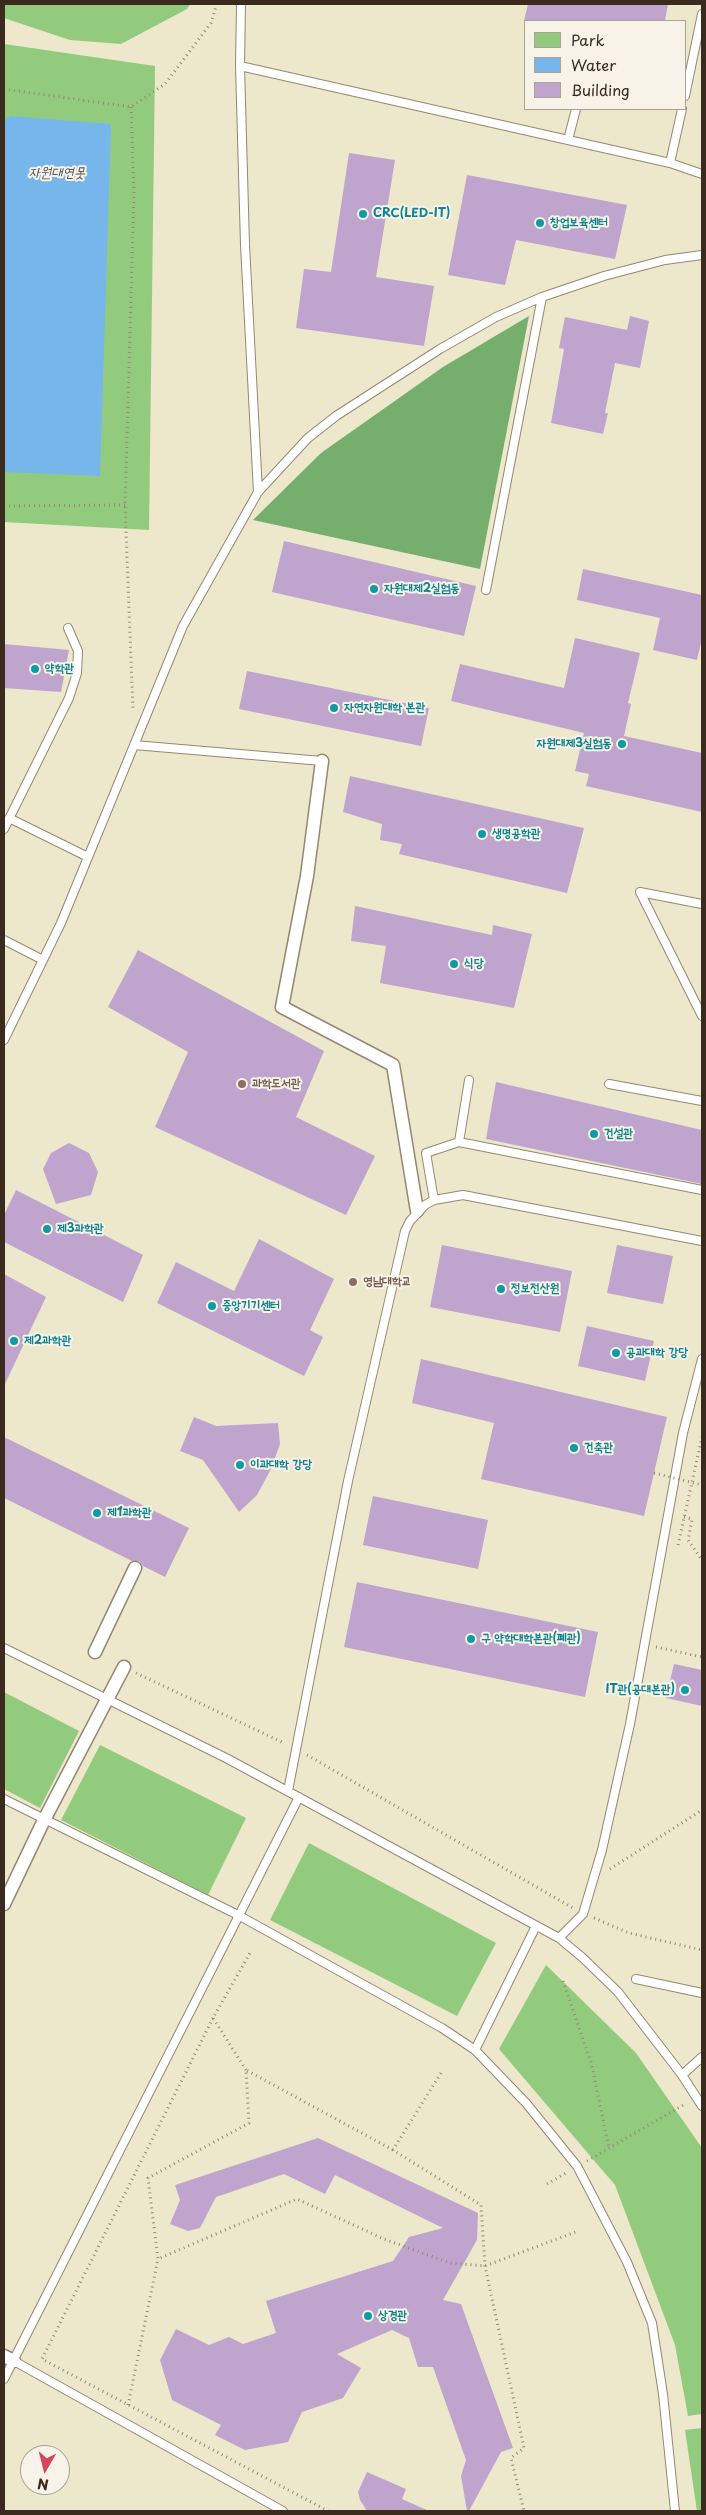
<!DOCTYPE html>
<meta charset="utf-8">
<style>
body{margin:0}
#map{position:relative;width:706px;height:2515px;overflow:hidden;background:#ede7cb;font-family:"Playpen Sans",sans-serif}
canvas{display:block}
.frame{position:absolute;inset:0;border:5px solid #3b2a1e;pointer-events:none}
.legend{position:absolute;left:524px;top:20px;width:162px;height:90px;box-sizing:border-box;background:#f7f3e8;border:1px solid #aca397;margin:0;padding:6px 9px;list-style:none;font-size:15px;color:#3b2a1e}
.legend li{display:flex;align-items:center;gap:10px;height:25px}
.legend b{width:25px;border:1px solid #aca397}
.north{position:absolute;left:20px;top:2445px;width:50px;height:50px;box-sizing:border-box;background:#f7f3e8;border:1px solid #aca397;border-radius:50%;rotate:188deg;font-size:14px;font-weight:700;line-height:20px;text-align:center;color:#3b2a1e}
.north::after{content:'';display:block;margin:auto;width:18px;height:22px;background:#d1495b;clip-path:polygon(50% 0,100% 100%,50% 72%,0 100%)}
</style>
<div id="map">
<canvas width="706" height="2515"></canvas>
<div class="frame"></div>
<ul class="legend">
<li><b style="height:14px;background:#93cb7e"></b>Park</li>
<li><b style="height:14px;background:#76b6ea"></b>Water</li>
<li><b style="height:14px;background:#bfa5cd"></b>Building</li>
</ul>
<div class="north">N</div>
</div>
<script>
const context = document.querySelector('canvas').getContext('2d');
context.lineJoin = 'round';
function fill(path, color) { context.fillStyle = color; context.fill(path, 'evenodd'); }
const poly = rows => new Path2D(rows.map(r => 'M' + r).join(''));
function trace(path, color, width, dash) { context.strokeStyle = color; context.lineWidth = width; context.lineCap = dash ? 'butt' : 'round'; context.setLineDash(dash || []); context.stroke(path); }
function drawText(font, color, halo, rows, align = 'center') {
  context.font = font + ' "Playpen Sans","Poor Story",sans-serif'; context.lineWidth = 4; context.setLineDash([]); context.textBaseline = 'middle'; context.strokeStyle = halo; context.fillStyle = color; for (const [text, x, y, turn = 0] of rows) {
    context.save(); context.translate(x, y); context.rotate((+turn || 0) * Math.PI / 180); context.textAlign = isNaN(turn) ? turn : align; if (halo) context.strokeText(text, 0, 0); context.fillText(text, 0, 0); context.restore();
  }
}
fill(poly([
 [4,4,190,4,187,9,121,44,70,40,4,18],
 [4,44,155,66,149,530,4,522],
 [4,1692,79,1731,40,1808,4,1789],
 [100,1745,246,1818,208,1895,61,1820],
 [309,1843,496,1943,457,2016,270,1920],
 [546,1965,636,2053,702,2148,702,2414,688,2416,675,2345,615,2185,499,2049],
 [702,2428,702,2511,697,2511,685,2430]
]), '#93cb7e');
fill(poly([
 [529,316,480,569,253,520,321,453,443,367]
]), '#76af6d');
fill(poly([
 [10,116,111,124,100,476,4,472,4,122]
]), '#76b6ea');
fill(poly([
 [528,4,668,4,665,21,524,21],
 [349,153,395,160,376,277,434,286,424,346,296,328,304,269,331,272],
 [467,175,627,205,615,259,516,240,505,285,448,275],
 [630,316,649,321,640,368,615,363,605,413,608,413,603,434,551,423,564,349,559,348,565,317,627,330],
 [284,541,476,586,464,636,272,592],
 [583,569,702,595,702,638,697,660,653,650,660,618,577,600],
 [575,638,640,653,628,703,631,704,624,736,702,753,702,812,586,786,589,774,575,771,584,733,451,701,460,664,564,688],
 [4,644,69,650,61,692,4,688],
 [247,671,429,708,421,746,239,709],
 [350,776,584,828,567,893,399,854,402,844,380,840,382,824,343,812],
 [355,906,492,935,493,925,532,934,514,1008,380,983,386,946,351,941],
 [138,950,324,1051,296,1117,375,1156,346,1215,155,1127,188,1052,108,1007],
 [496,1082,702,1130,702,1184,486,1139],
 [69,1143,89,1153,98,1172,91,1195,56,1204,43,1169,51,1153],
 [16,1190,143,1255,123,1302,4,1242,4,1215],
 [259,1239,334,1279,310,1330,323,1337,304,1376,157,1303,176,1262,234,1291],
 [442,1245,572,1271,560,1332,430,1307],
 [617,1245,673,1256,663,1304,607,1293],
 [4,1274,46,1297,4,1386],
 [587,1326,654,1341,645,1381,578,1366],
 [421,1359,667,1417,644,1516,481,1479,494,1423,412,1403],
 [194,1417,216,1426,278,1423,280,1444,271,1469,257,1495,239,1512,203,1460,180,1451],
 [4,1437,189,1528,165,1577,143,1566,139,1561,132,1561,4,1498],
 [373,1496,488,1520,478,1569,363,1545],
 [357,1582,598,1632,585,1697,344,1647],
 [674,1664,702,1670,702,1706,666,1698],
 [318,2138,478,2213,477,2240,443,2300,461,2304,513,2448,501,2452,469,2511,467,2511,461,2476,466,2460,433,2367,418,2367,409,2338,392,2330,337,2354,361,2368,343,2398,302,2412,288,2442,245,2450,215,2435,221,2425,172,2400,160,2360,176,2329,209,2345,229,2337,243,2344,276,2333,266,2301,393,2261,409,2237,443,2228,335,2175,325,2194,284,2174,216,2197,200,2228,188,2231,170,2224,180,2200,175,2185],
 [367,2472,406,2489,402,2499,429,2511,367,2511,360,2500,358,2492]
]), '#bfa5cd');
const service = poly([
 [241,4,240,66,245,245,258,492],
 [240,66,670,163,702,174],
 [685,96,702,14],
 [568,140,576,109],
 [670,163,682,109],
 [486,590,542,297],
 [134,745,322,761],
 [9,818,88,857],
 [4,829,69,698,77,673,78,651,68,628],
 [702,904,640,892,702,1016],
 [4,940,43,960],
 [4,1040,61,923,183,626,258,492,308,438,336,416,440,349,496,317,542,297,604,276,665,260,702,255],
 [609,1084,702,1101],
 [459,1142,469,1080],
 [434,1200,426,1153,459,1142,702,1190],
 [4,1648,228,1759,559,1938,583,1958,618,1992,682,2075,702,2106],
 [288,1791,348,1481,405,1231,410,1221,425,1205,434,1200,463,1195,702,1241],
 [4,1799,238,1915,442,2028,475,2050,526,2103,577,2166,627,2262,652,2323,663,2394,675,2511],
 [559,1938,583,1914,602,1850,630,1724,683,1433,702,1359],
 [636,1979,702,1993],
 [475,2050,536,1926],
 [682,2075,702,2057],
 [14,2361,283,2511],
 [4,2379,299,1797]
]);
const pedestrian = poly([
 [322,761,307,876,282,1007,393,1065,417,1211],
 [95,1652,135,1568],
 [4,1904,44,1820,124,1667],
 [4,2356,14,2361]
]);
trace(service, '#948874', 10);
trace(pedestrian, '#948874', 15);
trace(poly([
 [4,89,131,107,165,84,211,23,217,4],
 [131,107,134,193,125,505,133,711],
 [4,506,125,505],
 [684,1517,692,1519,688,1540,702,1560],
 [678,1545,702,1437],
 [656,1647,702,1657],
 [136,1673,284,1743],
 [307,1755,573,1908],
 [610,1869,702,1810],
 [594,1918,629,1933,702,1950],
 [563,1981,591,2062,609,2148],
 [213,2018,42,2359,328,2511],
 [246,2070,213,2018,250,1953],
 [441,2073,393,2150,481,2205,485,2266,524,2448,511,2458,524,2511],
 [393,2150,246,2070,249,2123,148,2178,158,2259,297,2199,384,2239,450,2263,485,2266,578,2231],
 [587,2161,685,2104],
 [547,2184,566,2173],
 [128,2405,158,2259]
]), '#948874', 3, [1, 4]);
trace(service, '#fff', 8);
trace(pedestrian, '#fff', 12);
trace(poly([
 [654,1473,702,1485]
]), '#948874', 3, [1, 4]);
for (const [x, y, r, color] of [
 [363,214,5,"#0f9aa8"],
 [540,223,5,"#0f9aa8"],
 [374,589,5,"#0f9aa8"],
 [35,669,5,"#0f9aa8"],
 [334,708,5,"#0f9aa8"],
 [622,744,5,"#0f9aa8"],
 [482,834,5,"#0f9aa8"],
 [454,964,5,"#0f9aa8"],
 [242,1084,5,"#8d6e63"],
 [594,1134,5,"#0f9aa8"],
 [47,1229,5,"#0f9aa8"],
 [353,1282,5,"#8d6e63"],
 [501,1289,5,"#0f9aa8"],
 [212,1306,5,"#0f9aa8"],
 [14,1341,5,"#0f9aa8"],
 [616,1353,5,"#0f9aa8"],
 [574,1448,5,"#0f9aa8"],
 [240,1465,5,"#0f9aa8"],
 [97,1513,5,"#0f9aa8"],
 [471,1639,5,"#0f9aa8"],
 [685,1690,5,"#0f9aa8"],
 [368,2316,5,"#0f9aa8"]
]) { const dot = new Path2D(); dot.arc(x, y, r, 0, 2 * Math.PI); context.fillStyle = color; context.fill(dot); trace(dot, '#f7f3e8', 2); }
drawText('bold 12px', '#0d838f', '#f7f3e8', [
 ["CRC(LED-IT)",373,214],
 ["창업보육센터",550,223],
 ["자원대제2실험동",384,589],
 ["약학관",45,669],
 ["자연자원대학 본관",344,708],
 ["자원대제3실험동",612,744,"right"],
 ["생명공학관",492,834],
 ["식당",464,964],
 ["건설관",604,1134],
 ["제3과학관",57,1229],
 ["정보전산원",511,1289],
 ["중앙기기센터",222,1306],
 ["제2과학관",24,1341],
 ["공과대학 강당",626,1353],
 ["건축관",584,1448],
 ["이과대학 강당",250,1465],
 ["제1과학관",107,1513],
 ["구 약학대학본관(폐관)",481,1639],
 ["IT관(공대본관)",675,1690,"right"],
 ["상경관",378,2316]
], 'left');
drawText('bold 12px', '#785e54', '#f7f3e8', [
 ["과학도서관",252,1084],
 ["영남대학교",363,1282]
], 'left');
drawText('italic 14px', '#4d545b', '#f7f3e8', [
 ["자원대연못",57,173]
]);
</script>
